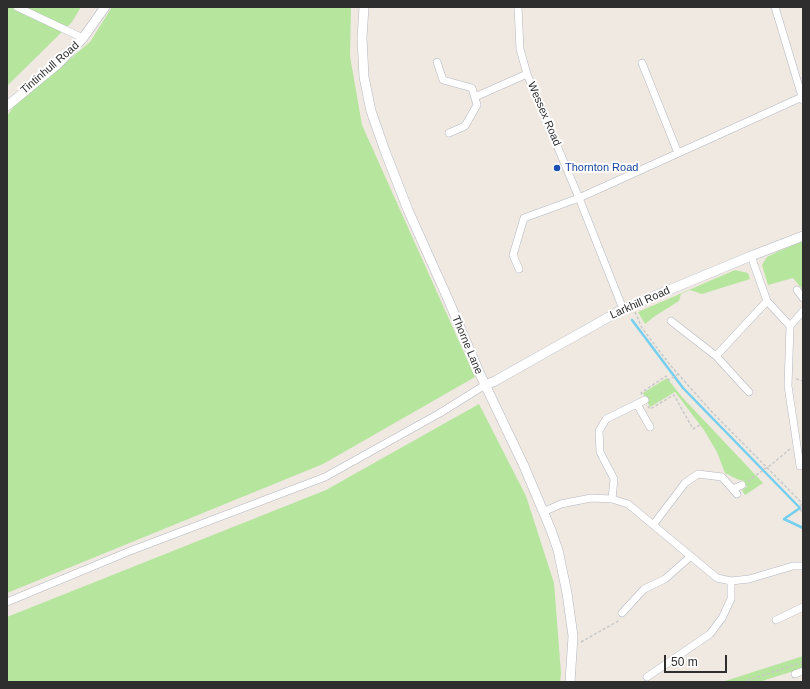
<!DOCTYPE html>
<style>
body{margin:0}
#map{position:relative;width:810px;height:689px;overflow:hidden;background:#efe9e1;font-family:Helvetica,sans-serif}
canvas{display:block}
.frame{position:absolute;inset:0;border:8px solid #2e2e2e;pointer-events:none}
.scale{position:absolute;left:664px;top:655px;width:63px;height:18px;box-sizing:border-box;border:2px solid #2e2e2e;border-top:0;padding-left:5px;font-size:12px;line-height:14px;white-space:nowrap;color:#2e2e2e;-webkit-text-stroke:3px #fff;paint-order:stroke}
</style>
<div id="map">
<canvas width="810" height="689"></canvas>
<div class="frame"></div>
<div class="scale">50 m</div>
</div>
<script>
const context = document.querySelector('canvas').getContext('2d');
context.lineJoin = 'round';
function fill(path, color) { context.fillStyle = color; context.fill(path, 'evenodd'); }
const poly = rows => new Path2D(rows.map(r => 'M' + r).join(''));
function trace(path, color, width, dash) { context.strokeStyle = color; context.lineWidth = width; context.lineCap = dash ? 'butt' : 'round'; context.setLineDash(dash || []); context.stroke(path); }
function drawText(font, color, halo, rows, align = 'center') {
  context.font = font + ' Helvetica,sans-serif'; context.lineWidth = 4; context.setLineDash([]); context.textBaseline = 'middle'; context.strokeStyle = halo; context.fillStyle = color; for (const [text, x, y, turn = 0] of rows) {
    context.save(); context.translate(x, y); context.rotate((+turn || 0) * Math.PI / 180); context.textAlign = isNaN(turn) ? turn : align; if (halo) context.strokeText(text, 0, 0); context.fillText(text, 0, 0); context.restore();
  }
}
fill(poly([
 [7,7,81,7,72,22,7,86],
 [112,7,351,7,350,56,362,125,475,377,323,464,7,593,7,116,14,106,90,42],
 [803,241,803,290,793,278,768,285,762,265,767,257,777,252],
 [735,270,748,273,750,279,702,294,690,290,681,294,679,301,655,316,645,324,638,312],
 [667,378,682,397,763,483,745,495,742,490,747,487,744,481,737,479,725,473,717,452,704,430,675,392,650,407,643,393],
 [479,404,526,496,554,583,561,673,560,682,7,682,7,617,326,490],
 [803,656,803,668,759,682,722,682]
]), '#b6e59e');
trace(poly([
 [632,320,683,388,800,508,784,519,803,528]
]), '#75cff0', 2.5);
const minor = poly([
 [17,7,83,38],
 [518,7,520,49,527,74,579,198,623,309],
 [775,7,803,100],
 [437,62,443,80,472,88,477,105,465,126,449,133],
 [642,63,678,153],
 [475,97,527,74],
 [751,256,767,301,790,326,788,386,800,466],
 [519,269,513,255,524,218,579,198,802,97],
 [797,290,803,298],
 [671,321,716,356,749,392],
 [790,326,803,311],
 [716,356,767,301],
 [637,404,650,427],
 [733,489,742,485],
 [612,499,614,479,600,452,599,431,606,419,645,400],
 [543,512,561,504,591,498,612,499,628,504,717,578,731,581,749,579,793,566,803,566],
 [653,525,685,483,698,474,722,477,737,494],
 [7,602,130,551,325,477,440,413,485,385],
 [622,613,644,589,665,579,691,556],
 [776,620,803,607],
 [795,674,803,671],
 [647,677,710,634,722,618,731,599,731,581]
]);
const tertiary = poly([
 [364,7,362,38,364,77,371,111,385,151,408,210,448,299,479,372,524,466,551,530,558,550,567,593,573,636,570,682],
 [7,106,58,64,83,38,105,7],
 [485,385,495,381,623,309,751,256,803,236]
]);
trace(minor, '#b4b7c1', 8);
trace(tertiary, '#b4b7c1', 10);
trace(poly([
 [635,312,642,328,670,365,712,412,801,502,801,511,803,512],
 [796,379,803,381],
 [642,394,641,393,666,376,669,380,678,374],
 [648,406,650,409,674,395,693,429,700,425],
 [748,481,772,464,790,449],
 [581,642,620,620],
 [743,682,803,662]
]), '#c9c9c9', 1.5, [3, 2]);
trace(minor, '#fff', 7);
trace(tertiary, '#fff', 9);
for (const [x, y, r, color] of [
 [557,168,4,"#1a4fb4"]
]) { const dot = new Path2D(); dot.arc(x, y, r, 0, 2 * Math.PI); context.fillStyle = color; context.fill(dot); trace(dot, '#fff', 1.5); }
drawText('11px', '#2e2e2e', '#fff', [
 ["Tintinhull Road",50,68,-41],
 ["Wessex Road",544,114,67],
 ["Larkhill Road",640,303,-24],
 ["Thorne Lane",467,345,67]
]);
drawText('11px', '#164399', '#fff', [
 ["Thornton Road",565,168]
], 'left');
</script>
